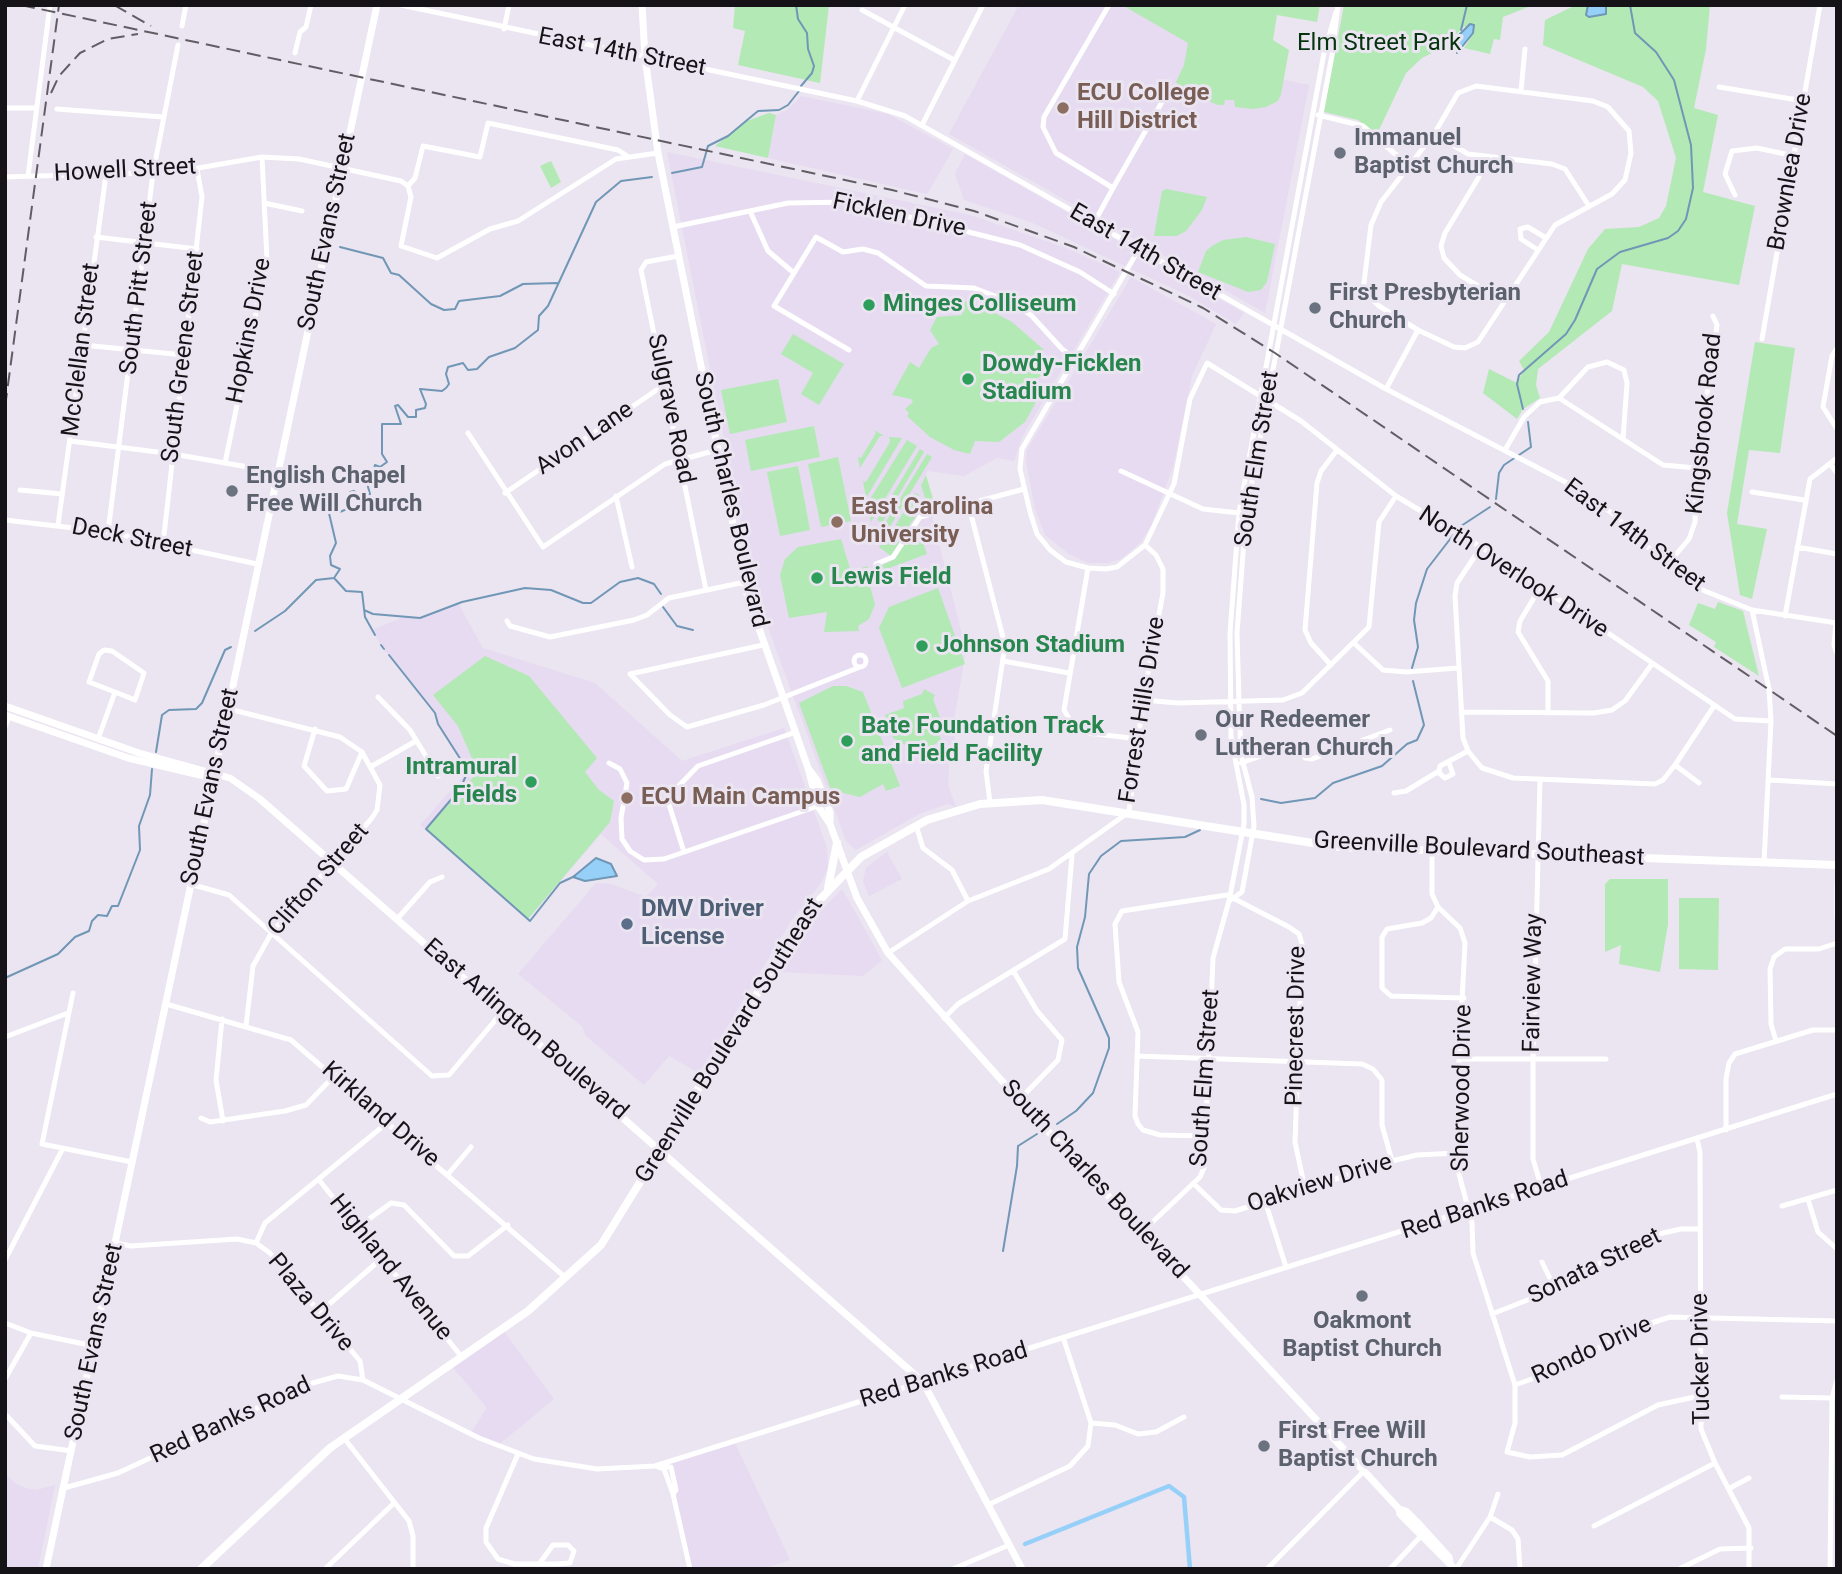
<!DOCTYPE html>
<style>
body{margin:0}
#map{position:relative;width:1842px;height:1574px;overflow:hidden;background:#ebe4f1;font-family:Roboto,sans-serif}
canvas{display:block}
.frame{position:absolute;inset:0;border:7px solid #161318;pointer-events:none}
</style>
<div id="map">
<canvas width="1842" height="1574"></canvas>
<div class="frame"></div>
</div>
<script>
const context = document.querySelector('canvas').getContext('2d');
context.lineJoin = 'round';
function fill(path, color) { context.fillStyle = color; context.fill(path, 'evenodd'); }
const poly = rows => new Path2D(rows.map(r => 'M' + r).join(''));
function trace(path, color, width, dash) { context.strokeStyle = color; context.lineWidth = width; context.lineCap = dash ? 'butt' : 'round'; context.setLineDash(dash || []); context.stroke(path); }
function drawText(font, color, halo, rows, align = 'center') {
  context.font = font + ' Roboto,sans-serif'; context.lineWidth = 6; context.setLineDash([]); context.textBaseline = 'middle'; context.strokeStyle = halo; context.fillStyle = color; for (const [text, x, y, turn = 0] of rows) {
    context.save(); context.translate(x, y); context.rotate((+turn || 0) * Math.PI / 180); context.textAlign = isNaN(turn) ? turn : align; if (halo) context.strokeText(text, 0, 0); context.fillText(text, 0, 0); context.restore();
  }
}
fill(poly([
 [1019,5,1215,5,1284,80,1309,85,1265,313,949,134],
 [801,96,888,114,953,149,927,194,768,158,776,115,787,110],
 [667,152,970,215,1066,248,1120,272,1022,437,1014,461,997,458,964,476,928,471,923,480,966,650,954,720,955,745,949,763,948,785,956,807,947,804,919,814,856,850,846,841,754,589],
 [965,154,1244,313,1236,324,1189,296,1033,223,964,200,955,174],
 [1131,277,1216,324,1192,376,1173,467,1151,526,1140,543,1121,559,1107,563,1088,563,1069,554,1045,535,1035,508,1026,462,1027,450],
 [458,603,483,648,595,683,682,761,784,728,827,848,828,868,821,883,791,921,699,1073,669,1056,644,1085,585,1035,583,1027,518,974,596,883,611,884,646,897,658,884,601,834,528,919,420,825,468,771,438,724,435,713,383,649,372,630,406,616,420,618],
 [887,852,902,879,869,896,863,881,866,868],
 [842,889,882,960,863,976,779,972,812,920],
 [502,1329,554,1399,497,1446,470,1434,487,1408,450,1364],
 [735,1443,790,1560,763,1569,690,1569,673,1494,676,1490,670,1463],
 [5,1473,16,1484,26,1488,36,1490,55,1485,38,1569,5,1569]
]), '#e6dbf0');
fill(poly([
 [735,5,829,5,820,83,738,65,745,31,733,28],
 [1122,5,1320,5,1317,22,1277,15,1273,40,1289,50,1281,94,1278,101,1266,107,1253,109,1235,107,1234,100,1225,100,1224,105,1218,105,1183,91,1176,82,1184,65,1188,43],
 [1344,5,1533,5,1503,17,1500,40,1494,39,1490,54,1464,48,1470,39,1465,26,1440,49,1422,58,1406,73,1377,134,1358,120,1324,112],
 [1576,5,1710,5,1706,49,1694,108,1718,115,1703,192,1755,206,1739,285,1622,264,1612,311,1538,369,1536,385,1540,398,1523,409,1517,419,1483,393,1489,369,1517,383,1524,370,1519,361,1549,332,1588,249,1605,229,1639,227,1659,218,1666,206,1676,158,1658,101,1643,87,1543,45,1545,20],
 [769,113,776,115,768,158,715,146,747,121],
 [551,161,561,182,551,188,540,166],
 [1166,189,1207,197,1202,210,1186,231,1177,236,1154,236,1162,191],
 [1246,237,1275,244,1267,282,1261,290,1248,292,1198,272,1206,251,1212,246,1223,240],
 [964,301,982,306,1012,322,1044,350,1032,358,1041,376,1037,378,1036,402,1025,422,999,442,975,441,970,454,954,450,930,437,907,416,909,413,905,409,913,402,911,399,892,395,910,362,919,368,931,348,939,344,930,330,937,317,962,315],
 [793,334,844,364,819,405,801,394,813,373,781,354],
 [1755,342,1795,348,1780,453,1749,450,1737,524,1767,529,1752,599,1740,595,1727,513],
 [778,379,787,422,730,434,721,390],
 [814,426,820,457,751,471,745,440],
 [874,430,884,436,880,436,860,468,861,474,858,457,861,458,876,433],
 [889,437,902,438,866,498,863,481,866,482,890,442],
 [907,440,917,446,871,522,867,504],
 [920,449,924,452,882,523,877,520],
 [927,454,932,457,889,528,884,525],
 [838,457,851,521,821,527,808,464],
 [798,466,810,530,780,536,767,472],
 [926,475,936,509,929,511,921,485],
 [915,493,919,495,923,513,916,516,903,534,894,528],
 [916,524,927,554,884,570,882,565,895,559],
 [889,530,902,538,891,556,879,547],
 [841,539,851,572,867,566,870,575,867,576,875,604,869,619,858,626,859,631,824,632,827,612,789,618,780,575,785,559,798,547],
 [938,588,965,664,902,688,879,628,889,607],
 [1718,602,1743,611,1759,676,1714,647,1716,642,1689,625,1698,603,1715,609],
 [485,656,529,676,597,758,585,772,599,790,614,801,610,822,528,919,426,829,478,772,458,726,433,695],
 [833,686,846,686,863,692,900,786,886,791,883,784,860,797,831,790,799,703],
 [924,689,935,695,933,699,940,718,934,722,941,740,929,748,913,749,893,738,885,715,904,708,903,701,922,694],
 [1610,879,1668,879,1668,924,1660,972,1619,964,1621,945,1605,952,1605,884],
 [1679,898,1719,898,1718,970,1679,969]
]), '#b3e9b5');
const water = poly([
 [1588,5,1606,5,1606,14,1589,17,1586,15,1588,5],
 [1470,24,1474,25,1473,33,1457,53,1457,37,1470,24],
 [596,858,611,864,617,876,585,881,573,877,596,858]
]);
fill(water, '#96d0f8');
trace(water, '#7097b5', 2);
trace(poly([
 [796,5,798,19,807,33,808,49,814,66,812,73,801,86],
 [1461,30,1467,5],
 [672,173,702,167,708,146,728,136,758,111,779,110,788,105,799,91],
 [340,247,383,258,391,273,399,275,431,304,444,310,455,309,459,301,500,296,523,284,557,283],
 [1523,409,1517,384,1519,375,1566,334,1575,320,1597,269,1620,252,1668,238,1678,231,1686,219,1693,188,1691,145,1674,80,1656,52,1635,33,1630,5],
 [1496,499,1499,473,1504,465,1531,447,1528,422],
 [1461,526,1490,507],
 [335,579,346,591,362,592,365,617,375,635],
 [663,607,677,626,693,630],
 [364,610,373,614,420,618,462,602,525,588,551,590,583,603,591,603,620,582,638,578,654,584,661,594],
 [255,631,285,611,316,580,334,578,340,569,331,565,330,556,336,543,328,509,332,505,340,512,349,508,350,492,354,491,364,499,370,494,365,476,373,473,375,465,380,467,387,462,382,454,382,424,401,424,395,406,398,405,408,417,416,417,416,410,425,408,426,404,420,389,442,391,446,388,449,384,446,374,448,367,463,363,468,370,477,369,489,357,515,348,538,330,539,316,548,306,596,202,621,181,652,177],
 [381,645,384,649],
 [389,655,435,713,438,724,468,771,460,789,426,829,530,921,560,883,575,876],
 [1412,668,1418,647,1414,620,1416,603,1427,569,1454,534],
 [156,752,162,715,169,710,196,709,202,703,225,650,231,647],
 [1261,799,1281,803,1315,798,1333,783,1382,766,1407,744,1417,740,1424,725,1413,681],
 [5,978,58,954,75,937,89,931,92,921,98,915,107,916,112,906,118,906,140,850,139,826,150,795,152,769],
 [1057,1124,1076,1111,1093,1093,1109,1048,1109,1038,1078,968,1077,947,1085,917,1089,874,1101,856,1121,841,1185,837,1200,830],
 [1003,1251,1017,1166,1018,1146,1037,1134]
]), '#7097b5', 2);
trace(poly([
 [1025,1544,1169,1486,1184,1497,1190,1569]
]), '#96d0f8', 4.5);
trace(poly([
 [401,5,857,101,905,116,1386,389,1573,486,1612,513,1667,565,1700,589,1752,610,1837,623],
 [862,10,954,60],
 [182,26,186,5],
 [504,29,509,5],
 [295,53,300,32,306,27,311,5],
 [1476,86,1593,101,1608,107,1629,131,1631,153,1625,180,1612,194,1555,225,1478,342,1465,348,1454,347,1418,330,1379,306,1363,291,1371,225,1381,202,1434,134,1458,93,1476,86],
 [1719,87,1804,101],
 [1521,91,1525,49],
 [857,101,905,5],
 [5,108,36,108],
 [57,109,163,117],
 [1318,115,1363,126,1410,167],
 [922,125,983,5],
 [1434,134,1468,154,1552,164,1565,169,1589,206],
 [1481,156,1479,177,1445,233,1441,246,1444,258,1460,275,1504,302],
 [28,176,50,5],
 [5,177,175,172,262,157,299,159,401,181,408,186,411,197,401,246,437,258,490,229,518,221,616,159,658,153],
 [408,186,415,178,423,146,480,157,488,123,618,150,629,157],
 [1113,188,1166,95],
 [1735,195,1725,174,1732,151,1757,148,1794,156],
 [264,203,302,211],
 [750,211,768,251,794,273],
 [1094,223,1113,188,1056,153,1043,127,1044,117,1109,5],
 [673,227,788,203,850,202,1020,245,1080,272,1114,294],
 [96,237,197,249],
 [1139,249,1022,449,1020,469,1030,512,1037,534,1050,550,1066,562,1088,568,1106,569,1117,567,1145,545,1174,484,1190,399,1207,363,1301,421,1396,496,1481,547,1735,719,1771,721],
 [1538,250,1521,239,1520,229,1528,227,1546,238],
 [678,256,646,262,641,270,706,590],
 [1762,339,1820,5],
 [83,345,184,355],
 [1837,348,1832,356,1823,407,1837,429],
 [849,350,774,306,816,237,843,252,863,249,878,253,926,286,974,288,1008,301,1031,315,1062,349,1075,359],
 [1386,389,1418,330],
 [1559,398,1663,465,1696,468],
 [468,433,543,547,665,464,717,450],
 [70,441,173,454,277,472],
 [1505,450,1524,417,1540,402,1559,398,1588,367,1607,362,1624,370,1627,383,1623,439],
 [225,463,267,260,262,157],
 [1830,464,1837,473],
 [1121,471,1203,509,1239,513],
 [20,490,62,494],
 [1752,492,1804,500],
 [505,493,664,385],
 [616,496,632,567],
 [968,503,1005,645,986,771,990,803],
 [5,520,108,532,257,564],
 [58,525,106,175],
 [108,532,153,173,178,45],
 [163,544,202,197,197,169],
 [1481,547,1457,583,1455,596,1463,738,1468,751,1482,768,1513,778,1655,784,1663,780,1675,765,1714,706],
 [1797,547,1837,554],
 [876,564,893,557,920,517,1024,489],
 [1667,565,1689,539,1695,522,1696,468,1717,325,1713,316],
 [1088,568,1064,710,1071,722,1088,733,1139,739],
 [1540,588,1520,621,1518,632,1548,681,1548,711],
 [1752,610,1769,689,1771,721,1764,863],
 [1785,616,1810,479,1837,458],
 [507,621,510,626,550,637,634,620,647,615,669,598,745,582],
 [1836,623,1834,645,1837,654],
 [1355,644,1383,670,1406,672,1458,668],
 [763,645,630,674,670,715,687,727,764,705,860,667],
 '854 661a6 6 0 1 1 12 0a6 6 0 1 1-12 0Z',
 [1003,661,1069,673],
 [1331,665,1311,643,1305,630,1317,483,1321,471,1337,450],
 [378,697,410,730,438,776],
 [1143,700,1178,703,1283,700,1302,693,1369,627,1379,522,1396,496],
 [229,709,340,737,362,752,380,785,377,810,372,818,272,932,253,966,246,1026],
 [1461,712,1594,713,1612,710,1625,701,1652,664],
 [5,727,9,716],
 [315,729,304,766,327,791,346,789,362,752],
 [98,739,115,692,135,700,144,673,112,651,104,650,99,654,89,682,115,692],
 [609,763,620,769,627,783,621,818,622,839,630,851,644,860,664,859,818,806],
 [1241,763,1289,746,1301,747,1305,758,1312,759,1390,730],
 [1449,763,1453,774,1445,778,1439,773,1440,766,1468,751],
 [1675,765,1699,783],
 [372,766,416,741],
 [1540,779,1533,1059,1533,1159,1541,1186],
 [1770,780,1837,784],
 [1394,793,1406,791,1439,771],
 [916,825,923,848,952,870,968,901],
 [684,852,667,798,698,766,796,732],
 [1432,852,1432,894,1438,907,1460,928,1465,943,1459,1059,1459,1174,1472,1223,1473,1253,1515,1385,1515,1423,1507,1452,1530,1457,1562,1455,1658,1405,1699,1396],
 [1837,882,1837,918],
 [190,884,229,895,432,1076,449,1075,503,1011],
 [1229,901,1242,892,1254,826,1252,797,1241,755,1239,702,1237,633,1246,514,1332,55,1338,5],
 [1438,907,1431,918,1422,923,1387,929,1382,937,1382,988,1391,996,1464,998],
 [398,918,430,882,442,877],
 [888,953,968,901,1049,869,1129,812,1143,700,1163,593,1163,569,1156,555,1145,545],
 [1014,972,1037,1011,1062,1040,1058,1060,1019,1100],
 [73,993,42,1144,132,1162],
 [166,1004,291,1040,566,1278],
 [944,1018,958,1004,1065,939,1072,855],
 [222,1019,216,1080,223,1121],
 [5,1037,68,1013],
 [1776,1041,1771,1024,1770,969,1774,957,1785,949,1819,949,1837,943],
 [1137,1056,1362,1064,1373,1069,1382,1080,1382,1125,1392,1161],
 [1459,1059,1606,1059],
 [201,1118,210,1122,285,1111,306,1105,335,1075],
 [1726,1130,1726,1079,1729,1063,1735,1054,1813,1030,1837,1030],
 [1205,1136,1160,1135,1143,1130,1138,1124,1135,1116,1138,1032,1119,982,1115,924,1122,911,1227,895,1289,927,1299,934,1302,944,1295,1142,1305,1189],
 [1697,1139,1700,1152,1701,1429,1715,1463,1749,1528,1749,1569],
 [449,1173,471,1147],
 [319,1180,461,1356],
 [1194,1184,1221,1210,1235,1211,1392,1161,1417,1155,1458,1153],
 [1808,1199,1818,1232,1837,1249],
 [1265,1201,1286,1267],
 [1782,1206,1837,1190],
 [358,1227,391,1203,404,1205,454,1256,468,1256,508,1225],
 [1142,1232,1200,1177,1204,1168,1213,958,1229,901,1244,824,1244,805,1231,737,1230,633,1239,513,1324,53,1336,12],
 [116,1243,131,1246,237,1239,256,1243,270,1253,360,1361,363,1380],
 [256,1243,265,1223,388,1122],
 [5,1260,62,1150],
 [1542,1262,1554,1287],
 [320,1312,381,1259],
 [1492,1314,1535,1297,1654,1235,1681,1229,1700,1229],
 [5,1323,31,1333,94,1346],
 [5,1379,31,1333],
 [1515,1385,1554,1371,1639,1327,1670,1317,1837,1321],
 [1782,1397,1832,1398],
 [5,1414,35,1446,72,1451],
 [1091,1423,1115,1425,1138,1434,1156,1432,1184,1417],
 [344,1438,409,1521,413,1536,413,1569],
 [518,1454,486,1528,486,1542,498,1559,514,1564,557,1564,570,1563,574,1551,568,1545,553,1545,539,1564],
 [658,1467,664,1469,673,1494,690,1569],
 [663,1467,671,1467,676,1490,673,1494],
 [64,1488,118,1473,309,1384,338,1376,363,1380,479,1438,534,1459,597,1469,655,1466,1837,1094],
 [1730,1488,1749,1478],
 [990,1504,1070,1466,1088,1446,1091,1423,1064,1340],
 [1490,1517,1512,1530,1518,1539,1520,1569],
 [1594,1526,1715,1463],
 [325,1569,393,1504],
 [953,1569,1009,1545],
 [1267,1569,1364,1471],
 [1390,1569,1421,1536],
 [1456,1569,1490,1517,1498,1494],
 [1679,1569,1720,1549,1751,1548],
 [1830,1569,1832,1398,1837,1380]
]), '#fff', 5);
trace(poly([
 [642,5,645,57,658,153,747,594,808,768,818,806,830,824],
 [5,706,139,753,230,778,260,799,923,1382,1022,1569],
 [5,715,128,758,204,776,213,773],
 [808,768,817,780,830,812,830,824,857,898,888,953,1019,1100,1364,1471,1399,1509,1406,1511,1420,1525,1449,1557,1450,1562],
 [1399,1509,1400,1514,1455,1569],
 [46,1569,377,5]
]), '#fff', 7);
trace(poly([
 [828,888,837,843],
 [201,1569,330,1448,528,1311,601,1245,808,912,861,857,927,820,980,804,1042,800,1338,847,1837,865]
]), '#fff', 8);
trace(poly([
 [21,5,892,190,974,211,1074,247,1203,308,1275,353,1837,736],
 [114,5,151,26],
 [51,93,59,76,80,53,108,39,138,34],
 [5,407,59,5]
]), '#625d65', 2, [14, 7]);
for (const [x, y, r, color] of [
 [1063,108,7,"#8d6e63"],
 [1340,153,7,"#6b7280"],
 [869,305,7,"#2e9e5b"],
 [1315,308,7,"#6b7280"],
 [968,379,7,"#2e9e5b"],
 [232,491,7,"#6b7280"],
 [837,522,7,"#8d6e63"],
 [817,578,7,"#2e9e5b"],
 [922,646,7,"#2e9e5b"],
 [1201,735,7,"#6b7280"],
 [847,741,7,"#2e9e5b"],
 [531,782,7,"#2e9e5b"],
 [627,798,7,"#8d6e63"],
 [627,924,7,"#5c6f8a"],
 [1362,1296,7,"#6b7280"],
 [1264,1446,7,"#6b7280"]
]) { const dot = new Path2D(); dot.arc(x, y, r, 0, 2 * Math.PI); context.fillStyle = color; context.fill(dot); trace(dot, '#ebe4f1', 2.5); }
drawText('24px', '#06340e', '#ebe4f1', [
 ["Elm Street Park",1379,44]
]);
drawText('24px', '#161318', '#ebe4f1', [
 ["East 14th Street",622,53,11],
 ["Howell Street",125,171,-3],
 ["Brownlea Drive",1791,172,-80],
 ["Ficklen Drive",899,216,12],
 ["South Evans Street",328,232,-78],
 ["East 14th Street",1145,253,30],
 ["South Pitt Street",140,288,-83],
 ["Hopkins Drive",250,331,-79],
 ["McClellan Street",82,350,-83],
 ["South Greene Street",184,357,-83],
 ["Sulgrave Road",670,409,78],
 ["Kingsbrook Road",1705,424,-84],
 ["Avon Lane",585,439,-34],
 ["South Elm Street",1258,459,-81],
 ["South Charles Boulevard",730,500,77],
 ["East 14th Street",1634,536,37],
 ["Deck Street",132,539,11],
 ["North Overlook Drive",1513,573,33],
 ["Forrest Hills Drive",1143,710,-81],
 ["South Evans Street",211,787,-78],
 ["Greenville Boulevard Southeast",1479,850,3],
 ["Clifton Street",319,880,-49],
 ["Fairview Way",1534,983,-89],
 ["Pinecrest Drive",1297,1026,-89],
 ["East Arlington Boulevard",525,1030,41],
 ["Greenville Boulevard Southeast",730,1041,-58],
 ["South Elm Street",1206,1078,-86],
 ["Sherwood Drive",1463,1088,-89],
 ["Kirkland Drive",380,1115,41],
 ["South Charles Boulevard",1094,1180,47],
 ["Oakview Drive",1320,1184,-17],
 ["Red Banks Road",1485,1206,-18],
 ["Sonata Street",1595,1267,-26],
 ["Highland Avenue",390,1268,51],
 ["Plaza Drive",310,1303,50],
 ["South Evans Street",95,1342,-78],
 ["Rondo Drive",1592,1351,-25],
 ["Tucker Drive",1702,1359,-91],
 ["Red Banks Road",944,1376,-17],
 ["Red Banks Road",231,1421,-25]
]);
drawText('bold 24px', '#785e54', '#ebe4f1', [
 ["ECU College",1077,94],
 ["Hill District",1077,122],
 ["East Carolina",851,508],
 ["University",851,536],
 ["ECU Main Campus",641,798]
], 'left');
drawText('bold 24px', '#5b616d', '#ebe4f1', [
 ["Immanuel",1354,139],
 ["Baptist Church",1354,167],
 ["First Presbyterian",1329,294],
 ["Church",1329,322],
 ["English Chapel",246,477],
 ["Free Will Church",246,505],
 ["Our Redeemer",1215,721],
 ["Lutheran Church",1215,749],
 ["Oakmont",1362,1322,"center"],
 ["Baptist Church",1362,1350,"center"],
 ["First Free Will",1278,1432],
 ["Baptist Church",1278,1460]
], 'left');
drawText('bold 24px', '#27864d', '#ebe4f1', [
 ["Minges Colliseum",883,305],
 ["Dowdy-Ficklen",982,365],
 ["Stadium",982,393],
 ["Lewis Field",831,578],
 ["Johnson Stadium",936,646],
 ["Bate Foundation Track",861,727],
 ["and Field Facility",861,755],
 ["Intramural",517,768,"right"],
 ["Fields",517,796,"right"]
], 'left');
drawText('bold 24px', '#4e5e75', '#ebe4f1', [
 ["DMV Driver",641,910],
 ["License",641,938]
], 'left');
</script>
